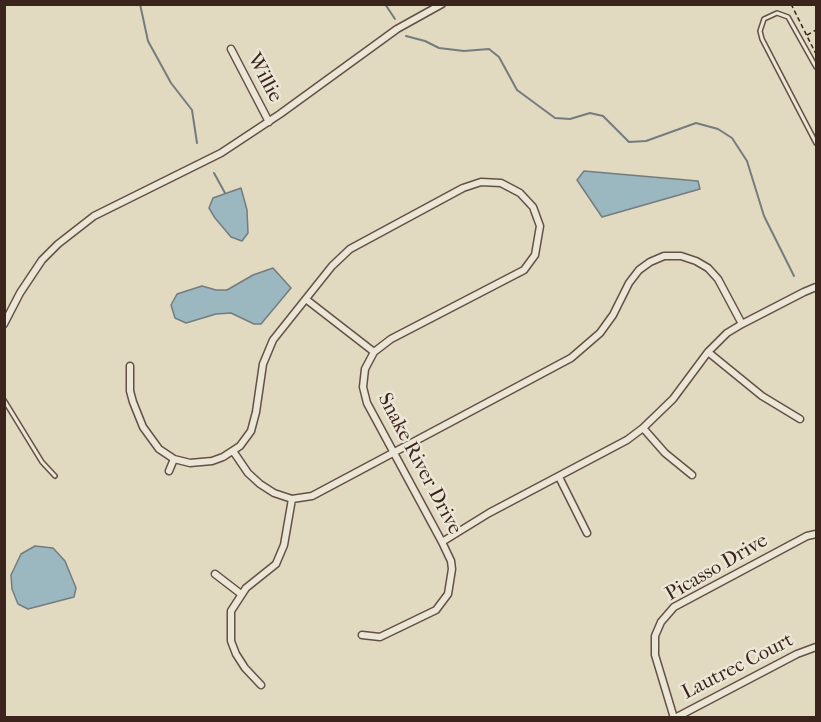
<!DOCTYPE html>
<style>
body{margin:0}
#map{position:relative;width:821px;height:722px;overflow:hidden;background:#e1d9c0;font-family:"IM FELL French Canon",serif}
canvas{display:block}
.frame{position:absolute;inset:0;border:6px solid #3a241c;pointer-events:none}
</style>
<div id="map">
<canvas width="821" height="722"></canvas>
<div class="frame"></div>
</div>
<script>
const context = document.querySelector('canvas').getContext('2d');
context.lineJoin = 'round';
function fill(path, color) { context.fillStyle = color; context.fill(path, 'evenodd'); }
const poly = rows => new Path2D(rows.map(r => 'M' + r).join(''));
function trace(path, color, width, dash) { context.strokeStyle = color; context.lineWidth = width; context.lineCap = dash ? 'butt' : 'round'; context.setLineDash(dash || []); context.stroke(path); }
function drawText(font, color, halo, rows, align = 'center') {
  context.font = font + ' "IM FELL French Canon",serif'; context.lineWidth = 5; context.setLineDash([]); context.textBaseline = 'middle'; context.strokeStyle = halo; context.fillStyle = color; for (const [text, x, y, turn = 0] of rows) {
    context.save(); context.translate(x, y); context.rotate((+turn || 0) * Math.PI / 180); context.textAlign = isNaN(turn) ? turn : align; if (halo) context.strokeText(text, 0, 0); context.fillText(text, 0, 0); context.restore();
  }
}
const water = poly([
 [584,171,698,181,700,189,602,217,577,180,584,171],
 [241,188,247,210,248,233,242,241,231,237,215,218,209,208,213,198,241,188],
 [273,268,291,288,261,324,254,324,231,313,216,314,186,323,175,318,171,305,177,294,202,286,216,290,227,290,253,275,273,268],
 [35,546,53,548,65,561,76,588,74,597,28,609,18,604,12,589,11,575,21,554,35,546]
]);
fill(water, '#9bb7bf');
trace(water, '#747c7e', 1.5);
trace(poly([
 [140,4,148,41,171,83,192,110,197,143],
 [385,4,395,19],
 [406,36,425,41,439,48,464,51,489,49,499,57,517,90,555,118,570,119,590,113,603,116,629,142,646,141,696,123,718,129,732,138,747,161,764,216,794,276],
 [214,173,225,193]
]), '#747c7e', 2);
const lane = poly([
 [816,67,788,17,777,13,764,19,760,31,762,39,816,143],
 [4,400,42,462,55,476]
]);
const street = poly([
 [231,49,269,122],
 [307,300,374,352],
 [4,324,20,293,42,260,58,244,94,216,221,153,280,114,397,29,442,4],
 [708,352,762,396,800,419],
 [130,366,130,391,133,402,143,427,159,449,174,459,190,463,212,461,223,457,240,446,251,431,256,412,263,364,273,340,332,266,350,249,463,188,481,182,501,183,520,193,533,207,540,226,535,255,524,270,391,339,374,352,365,369,363,387,367,403,442,542,451,561,452,569,448,594,436,610,380,637,362,635],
 [643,428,665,453,692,475],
 [233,451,248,473,260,484,274,493,292,499,312,496,571,358,600,333,613,315,629,283,639,270,650,262,664,256,681,256,696,261,708,268,718,279,742,324],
 [169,471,174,459],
 [559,477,587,533],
 [442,542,489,513,627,440,643,428,673,399,708,352,727,333,742,324,804,292,816,287],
 [215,574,241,594],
 [261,685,245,668,236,654,231,641,231,611,246,588,276,564,284,545,292,499],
 [674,718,655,655,655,636,661,622,674,607,807,536,816,534],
 [675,718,797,654,816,647]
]);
trace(lane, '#645145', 6);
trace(street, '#645145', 9);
trace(poly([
 [791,4,816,54],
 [807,35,816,30]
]), '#3a241c', 1.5, [4.5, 3]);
trace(lane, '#ece6d6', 3);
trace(street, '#ece6d6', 6);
drawText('20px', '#3a241c', '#ece6d6', [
 ["Willie",264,78,62],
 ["Snake River Drive",419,464,62],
 ["Picasso Drive",717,568,-30],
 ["Lautrec Court",738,667,-27]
]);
</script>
